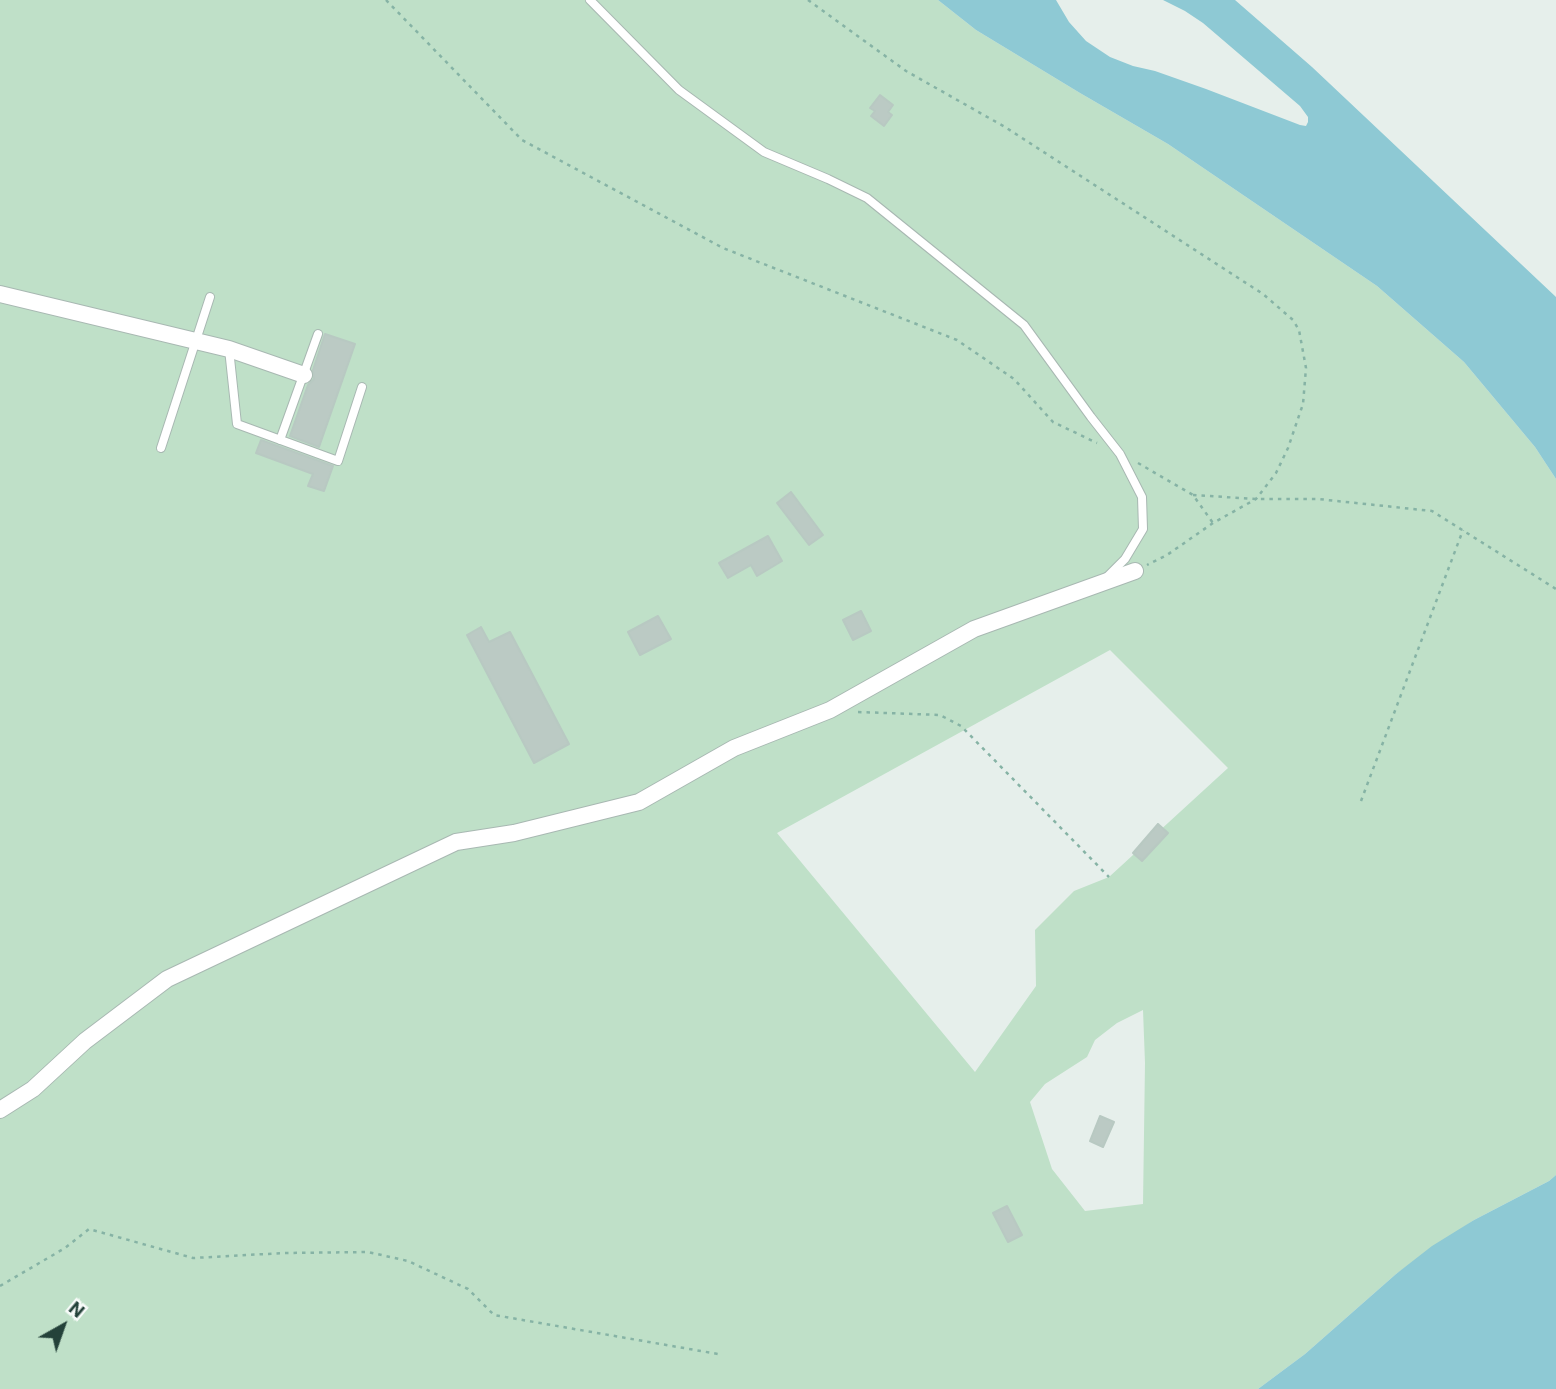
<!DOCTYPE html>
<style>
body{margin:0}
#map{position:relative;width:1556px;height:1389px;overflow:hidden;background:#e6efeb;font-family:Roboto,sans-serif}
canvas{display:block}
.north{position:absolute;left:28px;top:1291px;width:70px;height:70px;-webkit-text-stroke:5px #f7fbf9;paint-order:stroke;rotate:40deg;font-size:19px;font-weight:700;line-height:28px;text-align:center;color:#24423a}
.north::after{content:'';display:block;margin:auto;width:24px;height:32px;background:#24423a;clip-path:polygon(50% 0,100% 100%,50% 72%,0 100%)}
</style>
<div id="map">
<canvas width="1556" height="1389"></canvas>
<div class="north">N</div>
</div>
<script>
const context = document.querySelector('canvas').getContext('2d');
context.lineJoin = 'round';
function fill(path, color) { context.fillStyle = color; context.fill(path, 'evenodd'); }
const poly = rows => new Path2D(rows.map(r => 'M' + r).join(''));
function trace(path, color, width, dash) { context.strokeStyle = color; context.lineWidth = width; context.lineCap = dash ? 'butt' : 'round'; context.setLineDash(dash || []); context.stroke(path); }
fill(poly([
 [0,0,938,0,976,30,1080,93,1168,144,1377,286,1464,362,1535,447,1556,479,1556,1175,1549,1181,1474,1220,1396,1274,1305,1354,1258,1389,0,1389],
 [1110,650,1228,768,1109,877,1074,891,1035,930,1036,986,975,1072,777,833],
 [1143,1010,1145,1063,1143,1204,1085,1211,1052,1169,1030,1102,1045,1084,1087,1057,1095,1040,1117,1023]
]), '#bfe0c8');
fill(poly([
 [938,0,1056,0,1069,22,1086,41,1110,57,1133,66,1155,71,1206,89,1300,125,1306,126,1308,122,1308,117,1300,106,1203,23,1185,11,1163,0,1235,0,1312,67,1556,297,1556,479,1535,447,1464,362,1377,286,1168,144,1080,93,976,30],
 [1556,1175,1556,1389,1258,1389,1305,1354,1396,1274,1432,1246,1474,1220,1549,1181]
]), '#8ec9d4');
const building = poly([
 [880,95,893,105,888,112,892,115,884,126,871,116,875,111,870,108,880,95],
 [325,334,355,344,319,447,290,436,308,385,314,379,313,370,325,334],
 [261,440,333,466,324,491,308,486,313,474,256,453,261,440],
 [791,492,823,535,809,545,777,503,791,492],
 [768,536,782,561,757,576,751,565,728,578,719,563,768,536],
 [861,611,871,631,853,640,843,620,861,611],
 [658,616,671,639,640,655,628,632,658,616],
 [481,627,489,642,510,632,569,744,534,763,467,635,481,627],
 [1158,824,1168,833,1142,861,1133,853,1158,824],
 [1100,1116,1114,1122,1103,1147,1090,1141,1100,1116],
 [1007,1206,1022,1235,1008,1242,993,1213,1007,1206]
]);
fill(building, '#bbcac4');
trace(building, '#b8c9c2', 2);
const lane = poly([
 [590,0,679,90,764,152,828,179,867,198,1024,325,1091,417,1120,454,1142,497,1143,529,1125,559,1107,577],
 [229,349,237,424,338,461,362,387],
 [280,440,318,334],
 [161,448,210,297]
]);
const street = poly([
 [0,294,229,349,304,375],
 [0,1110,33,1089,85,1041,167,979,456,842,514,833,639,802,734,748,830,710,974,629,1135,571]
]);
trace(lane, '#a8b8b2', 10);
trace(street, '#a8b8b2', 18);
trace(poly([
 [386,0,522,140,723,248,957,340,1014,379,1053,422,1097,443],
 [808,0,906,71,1005,127,1263,294,1293,320,1299,330,1306,368,1303,404,1288,448,1276,473,1256,499,1213,523,1167,555,1147,565],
 [1138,463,1193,495,1213,523],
 [1193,495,1256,499,1318,499,1432,511,1556,589],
 [858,712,940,715,961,726,1109,877],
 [1361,801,1463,530],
 [0,1286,65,1248,89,1229,193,1258,284,1253,368,1252,408,1261,468,1289,494,1315,718,1354]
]), '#86b3a5', 2.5, [3.5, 5]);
trace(lane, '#fff', 8);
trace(street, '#fff', 16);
</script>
